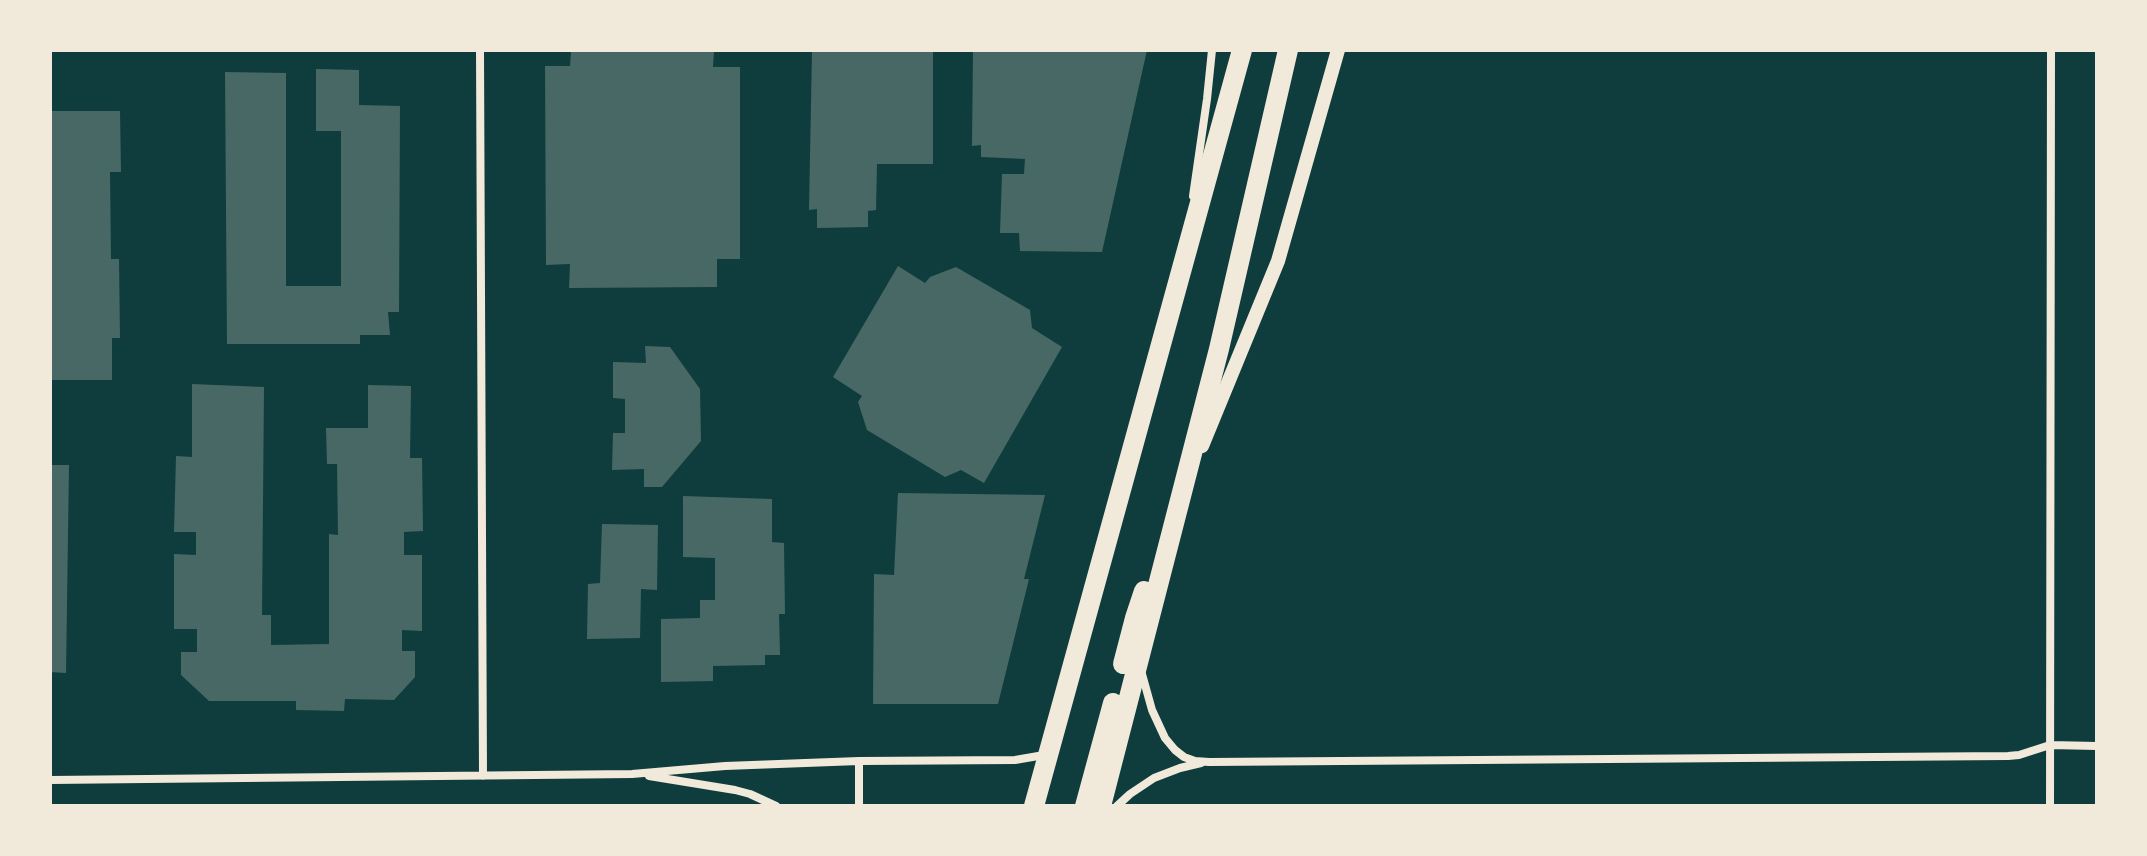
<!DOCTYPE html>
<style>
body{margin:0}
#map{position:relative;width:2147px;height:856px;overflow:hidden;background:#0f3d3e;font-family:Signika,sans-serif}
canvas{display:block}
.frame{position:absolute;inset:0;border:52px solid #f1e9da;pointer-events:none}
</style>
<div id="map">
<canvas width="2147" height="856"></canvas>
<div class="frame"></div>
</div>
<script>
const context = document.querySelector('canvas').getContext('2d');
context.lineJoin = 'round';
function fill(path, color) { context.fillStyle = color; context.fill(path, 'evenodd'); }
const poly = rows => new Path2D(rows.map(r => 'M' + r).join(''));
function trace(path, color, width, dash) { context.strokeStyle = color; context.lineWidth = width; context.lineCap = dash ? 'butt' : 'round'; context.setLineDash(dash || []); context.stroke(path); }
fill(poly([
 [812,50,933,50,933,164,877,164,876,210,868,211,868,227,817,228,817,209,809,210],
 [973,50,1147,50,1102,252,1020,251,1019,233,1000,233,1002,174,1024,174,1025,159,981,157,981,145,972,146],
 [714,51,713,67,740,67,740,259,717,259,717,287,569,288,570,264,546,265,545,66,570,66,571,52],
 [316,69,359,70,359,105,400,106,399,312,388,312,390,335,360,335,360,344,227,344,225,72,286,73,286,286,341,286,341,131,316,131],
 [50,111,120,111,121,172,110,172,111,259,119,259,120,338,112,338,112,380,50,380],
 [898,266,925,283,930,277,956,267,1030,310,1032,328,1062,347,984,483,961,470,945,477,867,430,858,402,862,396,833,377],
 [645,346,670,347,700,389,701,441,662,487,644,487,644,469,612,470,613,433,625,433,625,399,613,398,613,362,646,363],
 [192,384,264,387,262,615,271,615,271,645,329,644,329,534,338,535,337,464,327,464,326,428,368,428,368,385,411,386,410,458,422,458,423,531,404,532,404,555,422,555,422,631,402,630,402,651,415,651,415,677,394,700,345,699,344,711,296,710,296,701,209,701,181,675,181,652,197,652,197,629,174,629,174,554,196,555,196,532,174,532,176,456,192,457],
 [50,465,69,465,66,673,50,672],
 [898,493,1045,495,1024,579,1029,579,998,704,873,704,874,574,894,575],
 [683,496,772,499,772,542,784,543,785,614,779,614,780,655,765,655,765,665,713,666,713,681,661,682,661,619,700,618,700,600,715,600,715,558,683,557],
 [602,524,658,525,657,590,641,589,640,638,587,639,588,584,600,583]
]), '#486865');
trace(poly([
 [480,50,483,776],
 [1193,196,1207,99,1212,50],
 [1142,674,1152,710,1165,738,1175,750,1184,757,1195,761,1209,762,2008,756,2019,755,2050,745,2097,746],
 [859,761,859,806],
 [649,776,735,790,750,794,776,806],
 [50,780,632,774,725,766,859,761,1015,760,1044,755],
 [1117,806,1130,794,1154,778,1180,768,1201,763],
 [2050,806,2051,50]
]), '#f1e9da', 8);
trace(poly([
 [1202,446,1278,261,1338,50]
]), '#f1e9da', 14);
trace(poly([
 [1123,664,1135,618,1144,591],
 [1034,806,1242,50],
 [1085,806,1113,703],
 [1101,806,1219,349,1288,50]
]), '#f1e9da', 20);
</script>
